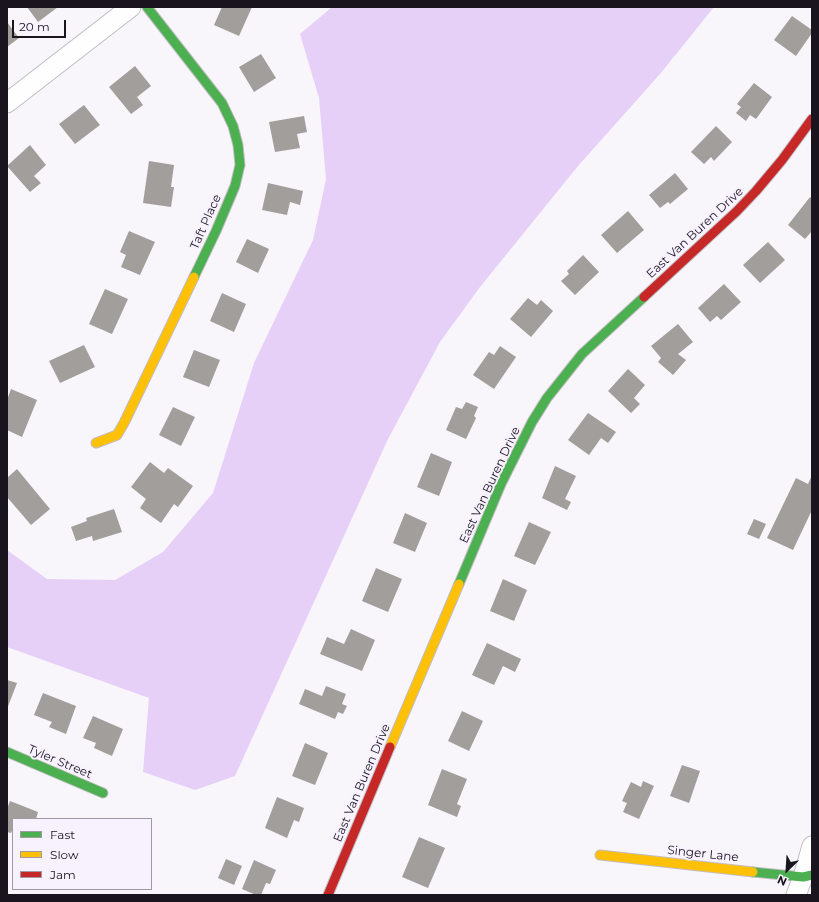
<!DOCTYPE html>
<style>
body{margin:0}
#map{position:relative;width:819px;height:902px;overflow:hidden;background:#f8f5fb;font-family:Montserrat,sans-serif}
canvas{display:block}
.frame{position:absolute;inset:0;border:8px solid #1a141e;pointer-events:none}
.legend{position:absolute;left:12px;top:818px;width:140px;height:72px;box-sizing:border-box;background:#f8f2fe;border:1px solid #9f99a4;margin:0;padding:5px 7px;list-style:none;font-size:12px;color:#1a141e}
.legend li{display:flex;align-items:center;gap:8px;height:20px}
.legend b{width:20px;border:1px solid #9f99a4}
.north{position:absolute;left:767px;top:850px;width:40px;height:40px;-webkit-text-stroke:3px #f8f2fe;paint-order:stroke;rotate:205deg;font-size:11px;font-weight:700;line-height:16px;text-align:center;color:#1a141e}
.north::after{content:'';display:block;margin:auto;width:14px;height:18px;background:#1a141e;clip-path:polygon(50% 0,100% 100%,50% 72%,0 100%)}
.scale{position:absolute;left:12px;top:20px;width:54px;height:18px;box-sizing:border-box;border:2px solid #1a141e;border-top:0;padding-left:5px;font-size:12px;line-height:14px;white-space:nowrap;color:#1a141e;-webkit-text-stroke:3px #f8f2fe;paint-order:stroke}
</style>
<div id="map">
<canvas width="819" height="902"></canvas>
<div class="frame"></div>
<ul class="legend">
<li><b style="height:5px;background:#4caf50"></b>Fast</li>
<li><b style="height:5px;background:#ffc107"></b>Slow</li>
<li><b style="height:5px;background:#c62828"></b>Jam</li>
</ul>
<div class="north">N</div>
<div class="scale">20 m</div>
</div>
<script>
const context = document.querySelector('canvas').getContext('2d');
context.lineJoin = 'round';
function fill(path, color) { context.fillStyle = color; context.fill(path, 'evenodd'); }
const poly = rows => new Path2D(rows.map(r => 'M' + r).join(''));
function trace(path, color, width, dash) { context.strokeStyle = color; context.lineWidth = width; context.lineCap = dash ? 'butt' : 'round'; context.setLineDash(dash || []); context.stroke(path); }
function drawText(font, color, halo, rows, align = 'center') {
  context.font = font + ' Montserrat,sans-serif'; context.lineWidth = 4; context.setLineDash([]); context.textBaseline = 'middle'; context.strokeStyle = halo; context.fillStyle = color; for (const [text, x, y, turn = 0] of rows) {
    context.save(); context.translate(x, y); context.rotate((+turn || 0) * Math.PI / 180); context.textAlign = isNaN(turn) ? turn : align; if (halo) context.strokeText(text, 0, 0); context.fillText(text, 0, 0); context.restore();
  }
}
fill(poly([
 [332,7,714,7,660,74,578,166,480,287,440,342,388,439,235,776,195,790,143,772,149,698,7,647,7,550,47,579,115,580,163,552,213,493,254,363,313,240,326,179,319,98,300,34]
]), '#e6d0f8');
fill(poly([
 [27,7,58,7,38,22],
 [222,7,252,7,239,36,214,25],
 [792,16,812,30,812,33,796,56,774,40],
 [7,22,19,38,7,47],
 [261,54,276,78,254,92,239,67],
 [135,66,151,86,137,97,143,105,131,114,109,87],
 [754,83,772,97,756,119,750,115,746,121,736,113,741,107,737,104],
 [84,105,100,125,75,144,59,124],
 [304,116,307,132,297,134,300,148,275,152,269,122],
 [716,126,732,142,714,161,711,157,704,164,691,152],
 [30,145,46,165,34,176,41,183,30,192,7,166],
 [149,161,174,165,171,187,174,187,171,207,143,203],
 [675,173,688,189,670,204,668,202,660,208,649,195],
 [268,183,303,191,300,205,290,202,287,215,262,210],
 [810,197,812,199,812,231,805,239,788,225],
 [628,211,644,230,617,253,601,235],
 [129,231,155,242,140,275,121,267,126,255,120,252],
 [247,239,269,249,258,273,236,262],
 [768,242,785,260,760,283,743,265],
 [583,255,599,272,575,295,561,281,569,274,567,271],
 [724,284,741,302,721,320,717,316,710,322,698,308],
 [105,289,128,299,112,334,89,324],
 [222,293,246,304,234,332,210,321],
 [528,298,537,305,541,300,553,311,531,337,510,319],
 [678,324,693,342,678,354,686,360,673,375,658,362,661,358,651,346],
 [84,345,95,367,60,383,49,361],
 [500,346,516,357,494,389,473,375,489,352,494,355],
 [194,350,220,360,209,387,183,377],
 [628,369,645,385,634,398,640,404,631,413,608,391],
 [11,389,37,400,22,437,7,430,7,400],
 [466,402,478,407,474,416,476,418,466,439,446,430,456,407,462,409],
 [173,407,195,417,181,446,159,435],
 [588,413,616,432,608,443,601,438,589,455,568,440],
 [431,453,452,462,439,496,417,487],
 [150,462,164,473,168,468,193,486,178,507,174,504,161,523,140,508,146,499,131,487],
 [555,466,576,476,565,499,571,502,567,510,542,498],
 [17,469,50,509,31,525,7,497,7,478],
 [812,475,812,510,793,550,767,538,796,478,808,484],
 [114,509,122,532,93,541,92,536,76,541,71,527,87,521,86,518],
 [405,513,427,523,415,552,393,543],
 [754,519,766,524,759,539,747,534],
 [529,522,551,532,535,565,514,556],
 [376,568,402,579,388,612,362,601],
 [503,579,527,590,514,621,490,611],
 [351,629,375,640,362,671,320,654,327,637,344,644],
 [487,643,521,659,515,672,503,666,494,685,472,675],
 [7,680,17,683,7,709],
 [326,686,346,694,342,704,347,706,343,714,338,712,335,719,299,704,305,689,322,696],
 [43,693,76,706,66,734,49,727,52,722,34,715],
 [462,711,483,721,469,751,448,741],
 [93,716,123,729,112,756,94,748,96,743,83,738],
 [305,743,328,753,315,785,292,776],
 [682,765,700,771,689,803,670,796],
 [442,769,467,779,457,804,461,806,457,817,428,805],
 [643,781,654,786,639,819,623,812,627,803,622,801,631,782,641,787],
 [277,797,304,808,299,822,294,820,287,838,265,828],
 [10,801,38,812,36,819,13,819,13,828,11,833,7,832,7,809],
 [419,837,445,848,428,888,402,877],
 [226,859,242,866,234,885,218,878],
 [254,860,276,870,270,884,266,883,261,895,256,895,242,889]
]), '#a19e9b');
const street = poly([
 [7,103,131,7],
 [796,895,803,877,812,846]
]);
const fast = poly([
 [147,7,222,103,233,126,238,145,240,165,235,186,216,231,194,277],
 [459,584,501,484,532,422,547,398,582,354,644,297],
 [7,752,103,793],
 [753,872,803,877,812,875]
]);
const slow = poly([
 [96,443,117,435,124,423,194,277],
 [390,747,459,584],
 [600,855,753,872]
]);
const jam = poly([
 [644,297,737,211,756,191,782,160,812,119],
 [328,895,390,747]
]);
trace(street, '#c1bdc5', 21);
trace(fast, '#c1bdc5', 11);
trace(slow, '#c1bdc5', 11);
trace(jam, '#c1bdc5', 11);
trace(street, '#fefefe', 19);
trace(fast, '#4caf50', 9);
trace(slow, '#ffc107', 9);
trace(jam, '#c62828', 9);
drawText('12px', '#1a141e', '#f8f2fe', [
 ["Taft Place",206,222,-66],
 ["East Van Buren Drive",695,233,-43],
 ["East Van Buren Drive",490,485,-65],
 ["Tyler Street",60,762,23],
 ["East Van Buren Drive",362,783,-67],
 ["Singer Lane",703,854,6]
]);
</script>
